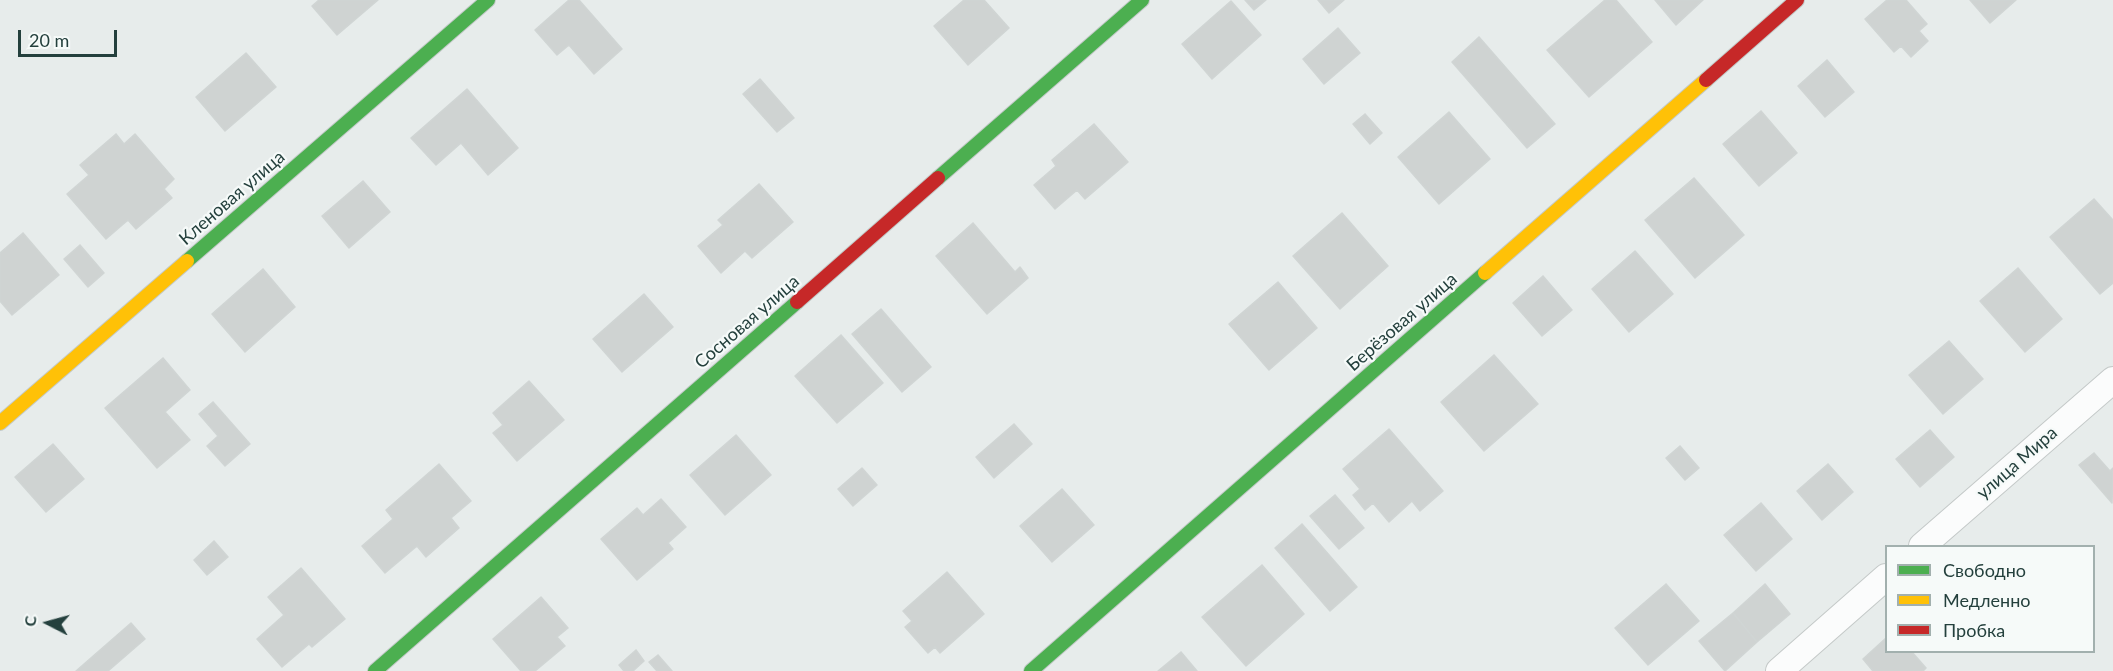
<!DOCTYPE html>
<meta charset="utf-8">
<style>
body{margin:0}
#map{position:relative;width:2113px;height:671px;overflow:hidden;background:#e7eceb;font-family:Lato,sans-serif}
canvas{display:block}
.legend{position:absolute;left:1885px;top:545px;width:210px;height:108px;box-sizing:border-box;background:#f6faf9;border:2px solid #a2b0ae;margin:0;padding:8px 10px;list-style:none;font-size:18px;color:#24403d}
.legend li{display:flex;align-items:center;gap:12px;height:30px}
.legend b{width:30px;border:2px solid #a2b0ae}
.north{position:absolute;left:18px;top:593px;width:60px;height:60px;-webkit-text-stroke:4px #f6faf9;paint-order:stroke;rotate:276deg;font-size:16px;font-weight:700;line-height:24px;text-align:center;color:#24403d}
.north::after{content:'';display:block;margin:auto;width:21px;height:27px;background:#24403d;clip-path:polygon(50% 0,100% 100%,50% 72%,0 100%)}
.scale{position:absolute;left:18px;top:30px;width:99px;height:27px;box-sizing:border-box;border:3px solid #24403d;border-top:0;padding-left:8px;font-size:18px;line-height:21px;white-space:nowrap;color:#24403d;-webkit-text-stroke:4px #f6faf9;paint-order:stroke}
</style>
<div id="map">
<canvas width="2113" height="671"></canvas>
<ul class="legend">
<li><b style="height:8px;background:#4caf50"></b>Свободно</li>
<li><b style="height:8px;background:#ffc107"></b>Медленно</li>
<li><b style="height:8px;background:#c62828"></b>Пробка</li>
</ul>
<div class="north">С</div>
<div class="scale">20 m</div>
</div>
<script>
const context = document.querySelector('canvas').getContext('2d');
context.lineJoin = 'round';
function fill(path, color) { context.fillStyle = color; context.fill(path, 'evenodd'); }
const poly = rows => new Path2D(rows.map(r => 'M' + r).join(''));
function trace(path, color, width, dash) { context.strokeStyle = color; context.lineWidth = width; context.lineCap = dash ? 'butt' : 'round'; context.setLineDash(dash || []); context.stroke(path); }
function drawText(font, color, halo, rows, align = 'center') {
  context.font = font + ' Lato,sans-serif'; context.lineWidth = 4.5; context.setLineDash([]); context.textBaseline = 'middle'; context.strokeStyle = halo; context.fillStyle = color; for (const [text, x, y, turn = 0] of rows) {
    context.save(); context.translate(x, y); context.rotate((+turn || 0) * Math.PI / 180); context.textAlign = isNaN(turn) ? turn : align; if (halo) context.strokeText(text, 0, 0); context.fillText(text, 0, 0); context.restore();
  }
}
const building = poly([
 [319,0,378,0,337,35,312,6,319,0],
 [569,0,579,0,622,49,594,74,569,45,557,55,535,30,569,0],
 [964,0,984,0,1009,28,968,65,934,26,964,0],
 [1245,0,1266,0,1254,10,1245,0],
 [1318,0,1344,0,1329,13,1318,0],
 [1605,0,1616,0,1652,42,1589,97,1547,50,1605,0],
 [1655,0,1703,0,1676,25,1655,0],
 [1887,0,1906,0,1927,24,1919,31,1928,41,1911,57,1901,46,1894,52,1865,19,1887,0],
 [1970,0,2016,0,1990,23,1970,0],
 [1231,1,1261,35,1212,79,1182,44,1231,1],
 [1338,28,1360,53,1324,84,1303,59,1338,28],
 [1479,37,1555,124,1527,148,1452,62,1479,37],
 [246,53,276,87,225,131,196,97,246,53],
 [1827,60,1854,92,1825,117,1798,86,1827,60],
 [760,79,794,118,777,132,743,94,760,79],
 [467,89,518,148,488,175,461,143,436,165,411,138,467,89],
 [1761,111,1797,153,1759,186,1723,144,1761,111],
 [1449,112,1490,159,1439,204,1398,157,1449,112],
 [1365,114,1382,133,1370,144,1353,124,1365,114],
 [1094,124,1128,162,1085,199,1077,190,1055,209,1034,185,1056,166,1052,160,1094,124],
 [116,134,124,144,135,134,174,179,164,189,172,198,136,229,128,220,106,239,67,194,89,175,80,165,116,134],
 [1694,178,1744,235,1695,278,1645,220,1694,178],
 [363,181,390,212,349,248,322,216,363,181],
 [759,184,793,222,752,258,745,251,721,273,698,246,723,225,718,220,759,184],
 [2094,199,2113,220,2113,283,2100,294,2050,237,2094,199],
 [1342,213,1388,266,1340,309,1293,256,1342,213],
 [973,223,1015,272,1020,267,1028,278,987,314,936,256,973,223],
 [23,233,59,275,12,315,0,301,0,253,23,233],
 [80,245,104,273,88,287,64,259,80,245],
 [1635,251,1673,294,1629,332,1592,289,1635,251],
 [2018,268,2062,319,2025,352,1980,301,2018,268],
 [263,269,295,307,245,352,212,314,263,269],
 [1543,276,1572,310,1542,336,1513,303,1543,276],
 [1278,282,1317,328,1269,370,1229,324,1278,282],
 [644,294,673,327,622,372,593,339,644,294],
 [881,309,931,367,902,392,852,334,881,309],
 [841,335,883,383,837,423,795,376,841,335],
 [1949,341,1983,379,1943,414,1909,375,1949,341],
 [1494,355,1538,404,1484,451,1441,402,1494,355],
 [163,358,190,390,165,412,190,440,157,468,105,408,163,358],
 [529,381,564,420,517,461,493,433,503,425,493,413,529,381],
 [213,402,250,444,225,466,207,446,218,436,199,414,213,402],
 [1014,424,1032,444,994,478,976,457,1014,424],
 [1389,429,1443,491,1420,511,1412,501,1389,522,1373,503,1365,510,1353,495,1360,489,1343,469,1389,429],
 [1930,430,1954,457,1920,487,1896,459,1930,430],
 [736,435,771,475,725,515,690,475,736,435],
 [53,444,84,479,46,512,15,477,53,444],
 [1680,446,1699,468,1685,480,1666,458,1680,446],
 [2094,453,2110,471,2113,468,2112,503,2079,465,2094,453],
 [439,464,471,501,451,518,459,528,426,557,417,546,385,573,362,546,393,519,386,510,439,464],
 [1828,464,1853,492,1822,520,1797,491,1828,464],
 [862,468,877,485,853,506,838,489,862,468],
 [1062,489,1094,525,1052,562,1020,526,1062,489],
 [1335,495,1364,528,1339,549,1310,516,1335,495],
 [661,499,686,527,668,543,673,549,637,580,601,539,637,508,643,515,661,499],
 [1761,503,1792,539,1756,571,1724,535,1761,503],
 [1302,524,1357,587,1330,611,1275,548,1302,524],
 [214,541,228,557,207,575,194,560,214,541],
 [1262,565,1304,614,1246,666,1202,617,1262,565],
 [301,568,345,619,312,647,309,644,282,667,257,639,284,615,268,597,301,568],
 [947,572,984,614,940,653,935,647,928,653,905,627,912,621,903,611,947,572],
 [1666,584,1699,621,1648,665,1615,628,1666,584],
 [1765,584,1790,614,1757,642,1733,613,1765,584],
 [541,597,568,628,557,637,565,646,535,671,521,671,493,639,541,597],
 [1733,613,1757,642,1725,671,1699,641,1733,613],
 [131,623,145,639,108,671,76,671,131,623],
 [1886,638,1886,652,1912,652,1926,668,1923,671,1873,671,1863,659,1886,638],
 [636,650,644,661,633,671,624,671,619,665,636,650],
 [1181,652,1197,671,1158,671,1181,652],
 [658,655,672,671,657,671,649,662,658,655]
]);
fill(building, '#cfd3d2');
trace(building, '#d0d5d4', 1.5);
const street = poly([
 [1922,546,2113,380],
 [1779,671,1886,577]
]);
const fast = poly([
 [938,178,1142,0],
 [187,261,488,0],
 [375,671,797,302],
 [1031,671,1485,273]
]);
const slow = poly([
 [1485,273,1706,80],
 [0,423,187,261]
]);
const jam = poly([
 [1706,80,1797,0],
 [797,302,938,178]
]);
trace(street, '#c4c9c8', 28);
trace(fast, '#c3cac8', 16);
trace(slow, '#c3cac8', 16);
trace(jam, '#c3cac8', 16);
trace(street, '#fbfcfc', 26);
trace(fast, '#4caf50', 14);
trace(slow, '#ffc107', 14);
trace(jam, '#c62828', 14);
drawText('18px', '#24403d', '#f6faf9', [
 ["Кленовая улица",232,198,-41],
 ["Сосновая улица",747,322,-41],
 ["Берёзовая улица",1402,322,-41],
 ["улица Мира",2017,463,-41]
]);
</script>
